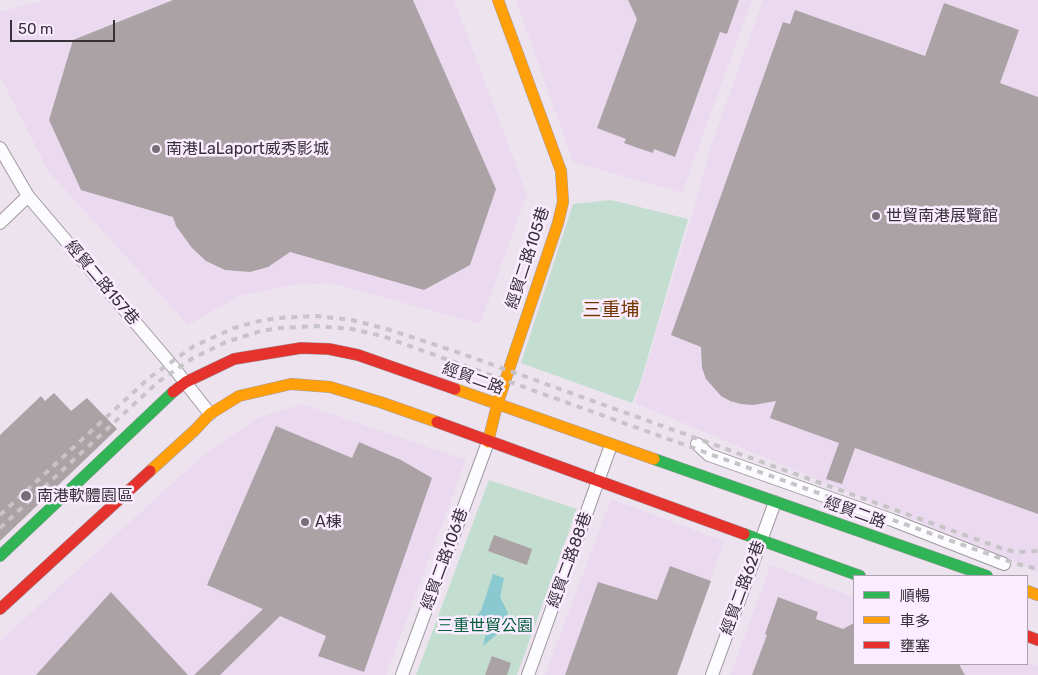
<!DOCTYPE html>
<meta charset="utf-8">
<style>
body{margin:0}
#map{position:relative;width:1038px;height:675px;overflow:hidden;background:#ece3ef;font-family:Rubik,"Noto Sans TC",sans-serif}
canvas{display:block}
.legend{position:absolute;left:853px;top:575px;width:175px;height:90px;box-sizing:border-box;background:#fbedff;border:1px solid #aca1af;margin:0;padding:6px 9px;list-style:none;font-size:15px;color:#363038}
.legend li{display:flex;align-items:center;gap:10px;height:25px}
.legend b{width:25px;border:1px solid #aca1af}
.scale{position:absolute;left:10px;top:20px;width:105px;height:22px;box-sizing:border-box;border:2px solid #363038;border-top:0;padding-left:6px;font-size:15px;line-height:18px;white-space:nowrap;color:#363038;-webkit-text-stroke:4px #fbedff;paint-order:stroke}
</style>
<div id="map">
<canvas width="1038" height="675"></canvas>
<ul class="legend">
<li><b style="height:6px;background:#30b455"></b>順暢</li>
<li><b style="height:6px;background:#ff9f0a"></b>車多</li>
<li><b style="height:6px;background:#e5322d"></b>壅塞</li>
</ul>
<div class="scale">50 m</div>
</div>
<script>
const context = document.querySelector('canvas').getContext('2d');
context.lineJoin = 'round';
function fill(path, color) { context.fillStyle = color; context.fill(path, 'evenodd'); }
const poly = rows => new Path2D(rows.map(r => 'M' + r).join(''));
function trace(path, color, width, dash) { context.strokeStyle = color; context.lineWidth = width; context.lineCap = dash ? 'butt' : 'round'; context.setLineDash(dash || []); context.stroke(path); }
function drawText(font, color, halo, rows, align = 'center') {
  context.font = font + ' Rubik,"Noto Sans TC",sans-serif'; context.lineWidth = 5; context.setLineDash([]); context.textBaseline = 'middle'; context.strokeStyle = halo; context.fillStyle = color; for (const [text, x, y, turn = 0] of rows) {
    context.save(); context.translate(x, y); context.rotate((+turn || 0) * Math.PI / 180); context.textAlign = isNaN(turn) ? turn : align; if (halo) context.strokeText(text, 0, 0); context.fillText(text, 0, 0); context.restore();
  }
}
fill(poly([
 [45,0,454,0,527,194,480,324,331,283,294,285,239,296,188,325,48,171,0,76,0,12],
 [516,0,752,0,682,193,573,162],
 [763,0,1038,0,1038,572,635,403,695,205,711,146],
 [302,404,466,460,386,675,0,675,0,641,166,489,211,449,258,418],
 [611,499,724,541,678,675,545,675],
 [771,565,854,597,854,664,1027,664,1027,662,1038,666,1038,675,730,675]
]), '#ebdaef');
fill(poly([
 [611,200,688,219,640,384,632,403,521,363,573,204],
 [489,480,577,509,517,675,416,675]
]), '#c4ddd1');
fill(poly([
 [493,574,504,578,500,597,508,613,502,630,483,646,486,633,483,625,475,617,481,611]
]), '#89c9cf');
fill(poly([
 [173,0,413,0,496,189,470,265,424,290,290,252,268,267,250,272,225,270,206,261,192,248,176,226,173,217,81,190,49,120,73,40],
 [628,0,739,0,727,34,720,32,675,157,654,149,653,153,635,147,624,143,626,139,597,128,637,19],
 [944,3,1019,30,1000,83,1038,97,1038,514,855,448,842,484,826,479,839,443,770,418,776,401,753,405,741,404,730,401,721,396,706,379,702,368,701,347,671,335,783,22,790,24,795,10,925,56],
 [54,393,71,411,87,398,117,429,0,541,0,435,41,396,45,401],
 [276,426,352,458,359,442,401,460,432,478,364,672,318,656,326,636,280,616,220,675,194,675,263,609,207,585],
 [494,535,532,549,527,565,488,551],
 [670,566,711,581,677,675,565,675,598,582,657,600],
 [111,592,188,675,36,675],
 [778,597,818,612,816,619,843,629,854,623,854,664,959,664,965,675,752,675,767,635,765,634],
 [492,656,511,663,507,675,485,675]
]), '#aba2a6');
const street = poly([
 [0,148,28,196,174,368,210,414],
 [0,223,28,196],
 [697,444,709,455,892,520,1004,564],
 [402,675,488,442],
 [528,675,611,445],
 [712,675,775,502]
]);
const fast = poly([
 [654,459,987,576],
 [744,534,860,576],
 [0,556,173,392]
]);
const slow = poly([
 [455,389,654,459],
 [488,442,497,405,558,223,563,202,561,171,498,0],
 [150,471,195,430,210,414,239,396,291,384,330,387,380,402,437,422],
 [1027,591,1038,595]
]);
const jam = poly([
 [173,392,186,382,234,359,301,348,329,349,358,355,455,389],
 [437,422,744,534],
 [0,609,150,471],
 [1027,636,1038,640]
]);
trace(street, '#a099a2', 14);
trace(fast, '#a099a2', 12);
trace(slow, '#a099a2', 12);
trace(jam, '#a099a2', 12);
trace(street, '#fcfbfd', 12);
trace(fast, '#30b455', 11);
trace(slow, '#ff9f0a', 11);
trace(jam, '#e5322d', 11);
trace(poly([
 [0,515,149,378,194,346,234,328,255,322,277,318,316,316,352,320,387,329,460,353,1006,550,1019,552,1038,551],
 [0,528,158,382,193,358,226,342,261,331,280,328,317,326,352,329,382,336,935,535,1017,564,1038,569]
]), '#c7c4c7', 4, [6, 6]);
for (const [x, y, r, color] of [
 [156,149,5,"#766f78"],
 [876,216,5,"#766f78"],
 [26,496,6,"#766f78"],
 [305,522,5,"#766f78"]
]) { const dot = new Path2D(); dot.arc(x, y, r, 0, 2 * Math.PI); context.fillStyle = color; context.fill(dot); trace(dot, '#fbedff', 2); }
drawText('16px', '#363038', '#fbedff', [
 ["南港LaLaport威秀影城",166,149],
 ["世貿南港展覽館",886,216],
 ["南港軟體園區",37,496],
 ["A棟",315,522]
], 'left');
drawText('16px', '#363038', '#fbedff', [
 ["經貿二路105巷",528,258,-72],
 ["經貿二路157巷",102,283,50],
 ["經貿二路",473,379,20],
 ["經貿二路",855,513,20],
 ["經貿二路106巷",445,559,-70],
 ["經貿二路88巷",570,560,-70],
 ["經貿二路62巷",743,588,-70]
]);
drawText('16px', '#025e3b', '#fbedff', [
 ["三重世貿公園",485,626]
]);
drawText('19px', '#713701', '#fbedff', [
 ["三重埔",611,311]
]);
</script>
